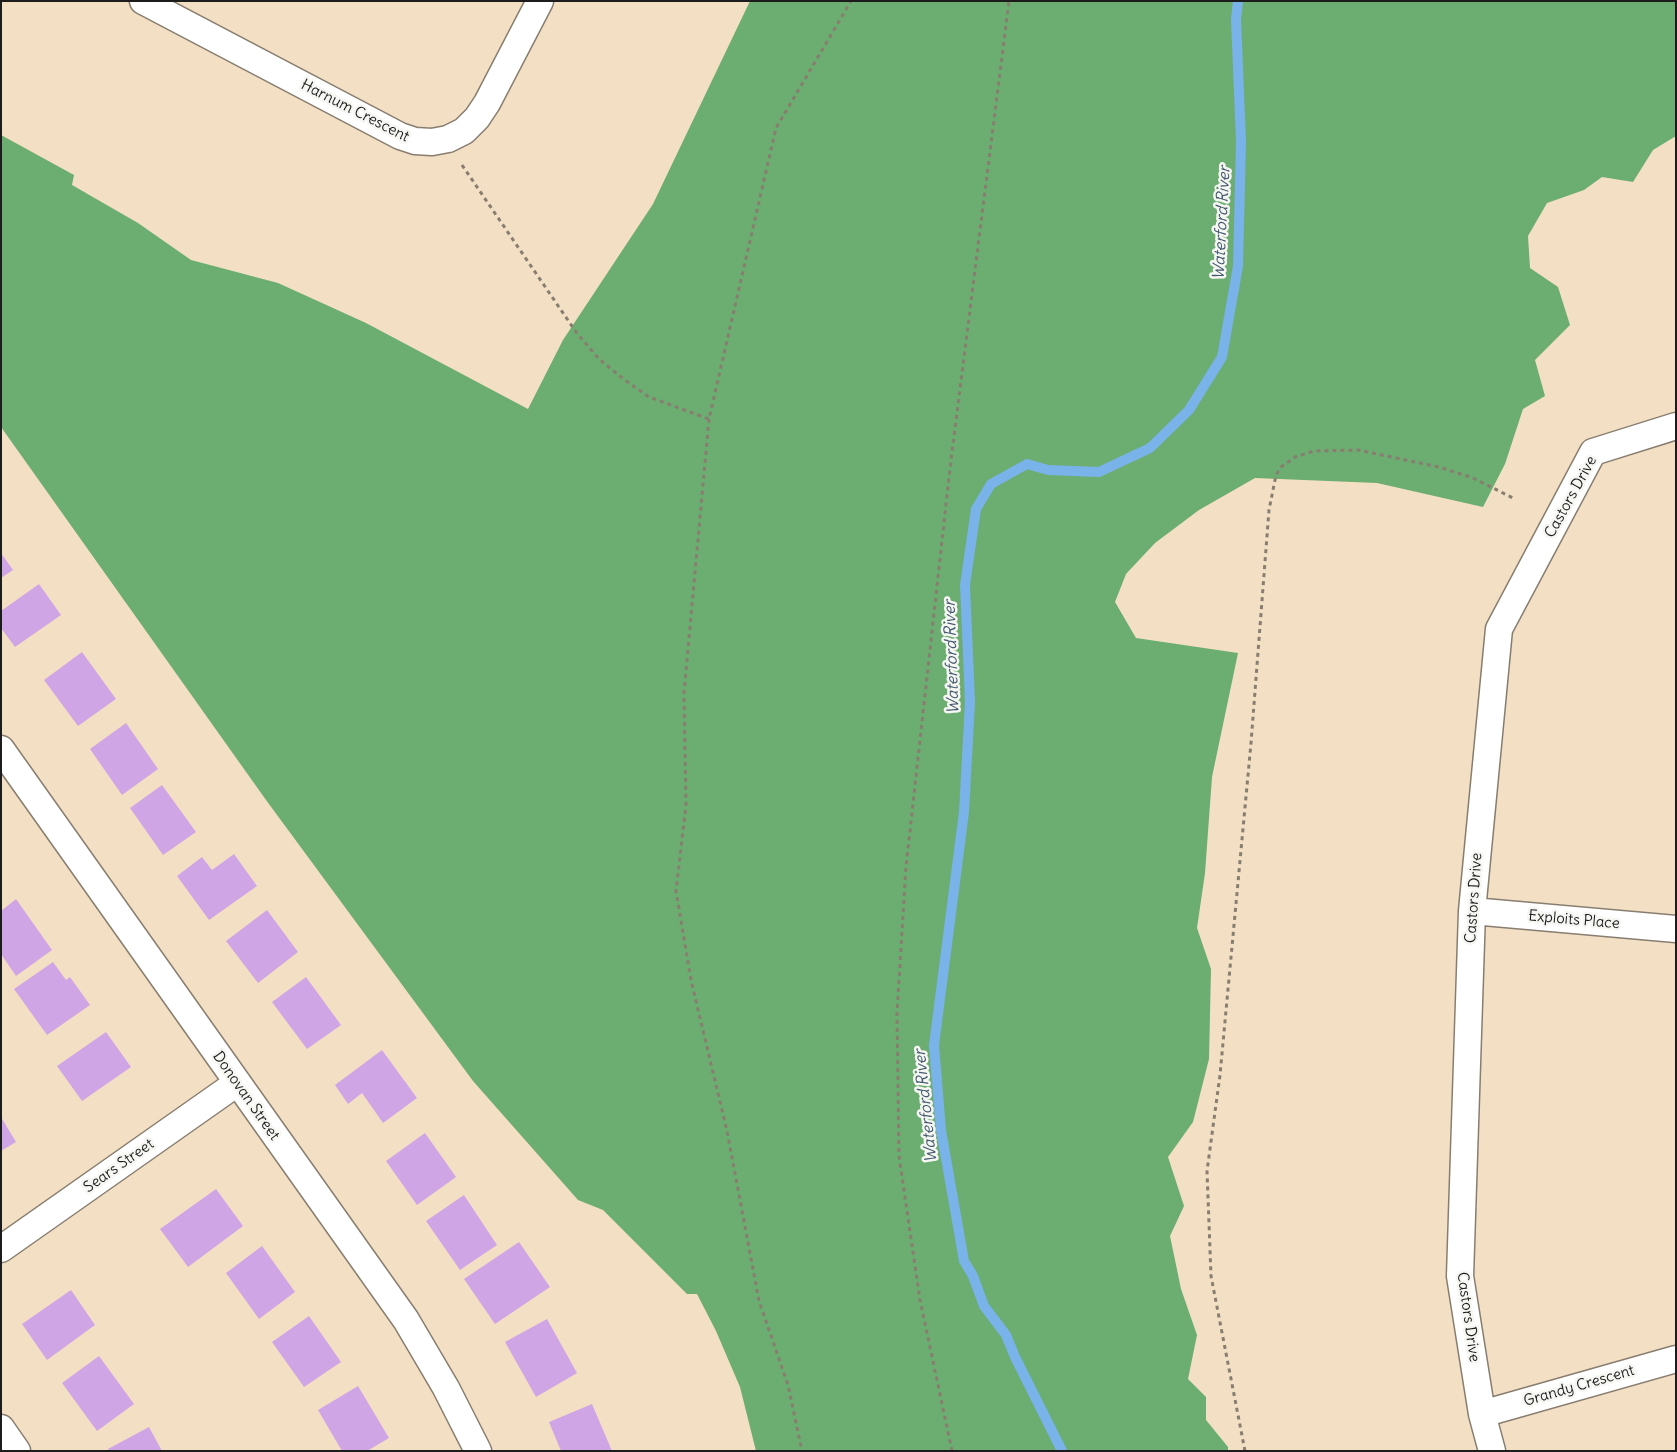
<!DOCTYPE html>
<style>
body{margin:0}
#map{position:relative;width:1677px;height:1452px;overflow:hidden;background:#f3dfc4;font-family:Delius,sans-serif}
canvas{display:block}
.frame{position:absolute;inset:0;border:2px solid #1c1c1c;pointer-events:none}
</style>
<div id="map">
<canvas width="1677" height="1452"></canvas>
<div class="frame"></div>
</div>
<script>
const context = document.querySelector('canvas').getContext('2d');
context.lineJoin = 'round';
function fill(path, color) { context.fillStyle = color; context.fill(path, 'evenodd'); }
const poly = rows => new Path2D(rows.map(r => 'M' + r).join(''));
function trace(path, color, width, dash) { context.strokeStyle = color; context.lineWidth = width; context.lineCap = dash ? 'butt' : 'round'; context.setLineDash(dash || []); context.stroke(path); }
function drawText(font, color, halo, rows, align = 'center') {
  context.font = font + ' Delius,sans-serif'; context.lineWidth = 5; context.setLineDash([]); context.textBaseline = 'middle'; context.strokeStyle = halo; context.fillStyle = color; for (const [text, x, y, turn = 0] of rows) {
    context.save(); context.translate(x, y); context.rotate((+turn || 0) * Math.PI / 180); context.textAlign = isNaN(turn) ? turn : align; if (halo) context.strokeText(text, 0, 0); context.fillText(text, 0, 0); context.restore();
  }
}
fill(poly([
 [750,1,1676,1,1676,136,1653,150,1633,182,1602,177,1584,190,1547,203,1528,236,1530,268,1558,287,1570,325,1535,360,1545,396,1523,409,1505,464,1483,507,1377,483,1255,478,1199,510,1155,543,1126,574,1115,602,1136,638,1238,653,1212,777,1205,873,1197,928,1211,969,1209,1059,1193,1122,1168,1157,1184,1206,1170,1236,1181,1289,1197,1335,1188,1379,1206,1397,1206,1420,1228,1447,1228,1451,756,1451,740,1387,716,1331,697,1294,687,1294,603,1210,578,1200,473,1081,266,800,1,427,1,135,74,175,72,185,138,223,191,260,278,283,366,323,528,409,563,340,653,204]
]), '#6cad71');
trace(poly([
 [1062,1451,1015,1357,1006,1335,984,1306,973,1276,964,1261,941,1130,934,1045,964,812,970,702,965,585,976,509,991,484,1027,464,1048,470,1099,472,1150,448,1189,410,1222,357,1238,266,1241,142,1236,19,1238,1]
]), '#79b3ea', 10);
fill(poly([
 [1,553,13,570,1,578],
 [39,584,61,615,15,647,1,628,1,611],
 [82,652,116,699,78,726,44,680],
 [126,723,158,769,122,795,90,749],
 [162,785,196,832,163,855,130,808],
 [234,854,257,886,209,920,177,876,202,857,212,870],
 [16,899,52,950,16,976,1,954,1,911],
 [267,910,298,952,258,983,226,941],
 [53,962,66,980,70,977,90,1005,47,1035,14,989],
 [306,977,341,1025,307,1049,272,1002],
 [106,1032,131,1067,82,1101,57,1066],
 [382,1050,417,1098,383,1123,362,1093,348,1104,335,1085],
 [1,1117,16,1142,1,1151],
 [425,1133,456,1177,417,1205,386,1161],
 [216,1189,243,1226,188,1267,160,1229],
 [464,1195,497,1245,460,1270,426,1221],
 [519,1242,550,1287,495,1324,464,1279],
 [262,1246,295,1292,259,1319,226,1273],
 [71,1290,95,1325,47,1360,22,1324],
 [309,1316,341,1362,304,1387,272,1342],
 [547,1319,577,1373,536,1397,505,1342],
 [99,1356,134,1404,97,1431,62,1383],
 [358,1386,389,1438,367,1451,342,1451,318,1410],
 [592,1404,612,1451,561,1451,549,1422],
 [149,1427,162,1451,109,1451,108,1449]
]), '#d0a5e6');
const street = poly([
 [143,1,400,136,415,141,432,142,448,139,464,131,477,118,487,103,540,1],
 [1,749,406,1320,446,1388,478,1451],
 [1472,911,1676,929],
 [1,1249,237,1083],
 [1482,1414,1676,1359],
 [1,1428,17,1451],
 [1492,1451,1482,1414,1460,1276,1472,911,1499,629,1593,452,1676,426]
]);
trace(street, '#887e70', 29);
trace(poly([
 [462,165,576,332,599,359,626,381,649,397,709,419,776,128,851,1],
 [709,419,684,693,686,805,676,891,691,980,727,1131,759,1301,788,1385,802,1451],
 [952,1451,920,1300,899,1156,897,1012,906,867,950,468,1009,1],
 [1245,1451,1211,1276,1207,1171,1220,1075,1251,743,1269,510,1276,475,1281,467,1295,457,1314,451,1358,450,1439,467,1473,478,1513,498]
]), '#887e70', 3, [4, 4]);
trace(street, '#fff', 26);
drawText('15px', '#1c1c1c', '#f6f6f2', [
 ["Harnum Crescent",355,111,27],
 ["Castors Drive",1571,497,-61],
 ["Castors Drive",1474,898,-86],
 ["Exploits Place",1574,920,5],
 ["Donovan Street",246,1096,55],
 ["Sears Street",119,1166,-35],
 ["Castors Drive",1468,1317,82],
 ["Grandy Crescent",1579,1386,-16]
]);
drawText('italic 16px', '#41586e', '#f6f6f2', [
 ["Waterford River",1222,223,-87],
 ["Waterford River",952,657,-92],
 ["Waterford River",926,1106,-96]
]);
</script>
